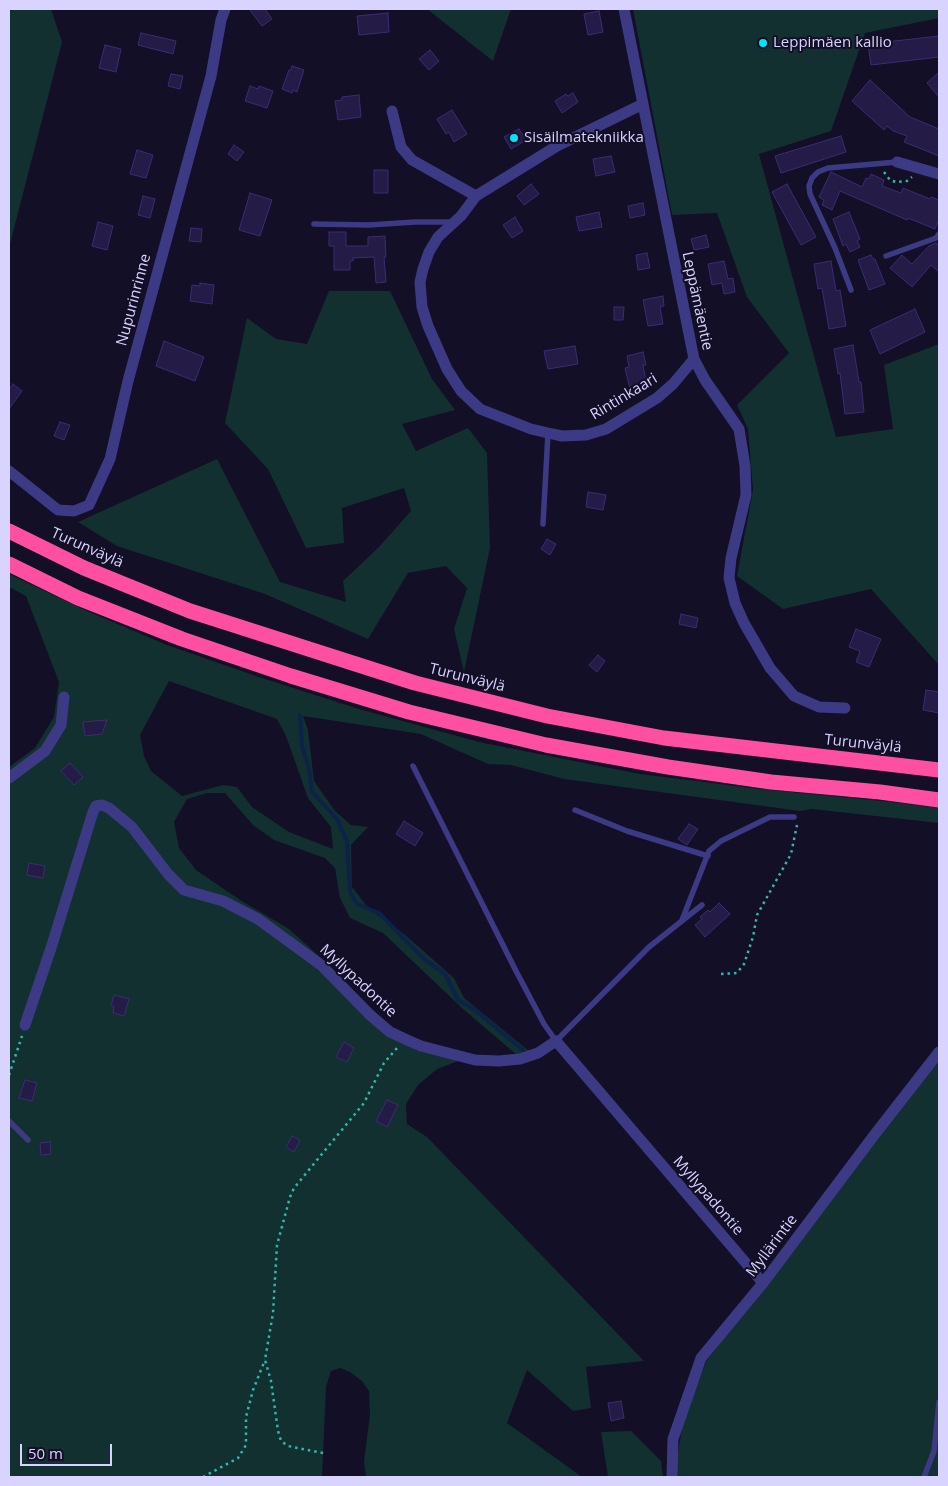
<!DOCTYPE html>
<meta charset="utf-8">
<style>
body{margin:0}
#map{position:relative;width:948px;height:1486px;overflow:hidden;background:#130f26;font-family:"Open Sans",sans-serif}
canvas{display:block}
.frame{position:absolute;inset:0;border:10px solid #d9d4ff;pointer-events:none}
.scale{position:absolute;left:20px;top:1444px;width:92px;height:22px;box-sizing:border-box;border:2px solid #d9d4ff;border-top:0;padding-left:6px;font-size:15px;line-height:18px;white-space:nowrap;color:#d9d4ff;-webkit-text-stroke:4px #130f26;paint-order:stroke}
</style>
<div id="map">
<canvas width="948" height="1486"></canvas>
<div class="frame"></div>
<div class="scale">50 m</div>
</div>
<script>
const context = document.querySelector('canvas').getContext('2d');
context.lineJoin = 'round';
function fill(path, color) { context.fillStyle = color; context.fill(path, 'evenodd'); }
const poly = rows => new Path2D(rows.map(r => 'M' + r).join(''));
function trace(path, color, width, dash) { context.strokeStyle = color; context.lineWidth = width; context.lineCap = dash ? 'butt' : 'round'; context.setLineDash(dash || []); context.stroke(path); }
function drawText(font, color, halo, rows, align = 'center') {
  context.font = font + ' "Open Sans",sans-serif'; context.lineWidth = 4; context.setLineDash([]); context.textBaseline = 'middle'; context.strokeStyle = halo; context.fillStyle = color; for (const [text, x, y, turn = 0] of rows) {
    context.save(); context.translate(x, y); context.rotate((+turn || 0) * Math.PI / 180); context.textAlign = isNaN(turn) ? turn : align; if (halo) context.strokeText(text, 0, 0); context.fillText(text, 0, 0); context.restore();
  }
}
fill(poly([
 [18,9,51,9,62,42,9,248,9,11],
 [427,9,511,9,493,61],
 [633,9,939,9,939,18,865,33,831,131,759,154,836,437,893,429,884,365,939,344,939,665,871,589,783,609,737,576,753,490,748,429,737,405,789,353,747,297,717,213,672,215],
 [329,291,390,291,432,379,455,410,402,424,416,451,468,428,487,453,490,548,464,672,454,629,467,588,446,566,408,573,368,639,265,594,117,546,78,522,217,459,280,582,346,602,343,581,379,547,411,511,404,488,342,508,344,543,306,548,268,469,225,423,247,318,276,339,307,344],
 [9,574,87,611,167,645,256,676,359,709,479,742,640,774,760,789,892,802,939,808,939,823,812,809,800,811,564,779,511,765,488,764,421,734,303,716,308,730,314,781,335,811,351,825,368,827,351,845,352,887,369,909,404,934,454,978,464,998,529,1051,517,1055,463,1009,383,933,350,918,340,898,335,868,325,858,274,840,253,825,225,793,207,793,187,799,174,822,179,848,196,870,240,900,289,929,329,965,388,1025,461,1060,437,1069,418,1085,406,1104,407,1124,427,1137,644,1361,586,1367,591,1408,573,1411,527,1370,507,1423,582,1477,366,1477,364,1461,370,1415,369,1391,362,1381,350,1372,340,1368,331,1371,326,1387,322,1477,9,1477,9,767,35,748,54,717,59,682,26,596,9,587],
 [169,681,277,719,286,736,308,798,331,827,333,849,289,832,252,807,237,787,223,785,182,796,151,771,144,756,140,735],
 [939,1057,939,1477,678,1477,676,1466,682,1428,694,1392,707,1360],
 [631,1431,661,1461,663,1477,608,1477,601,1432]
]), '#12302f');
trace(poly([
 [300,715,302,746,309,768,312,792,337,819,347,841,350,892,357,904,379,913,424,959,445,974,458,1000,475,1010,525,1052]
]), '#0c2248', 4);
const building = poly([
 [249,9,265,9,272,19,262,26,249,9],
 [599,11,603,32,588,35,584,14,599,11],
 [388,13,389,32,359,35,357,16,388,13],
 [141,33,176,41,173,54,138,45,141,33],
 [939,36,939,57,871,65,868,44,939,36],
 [105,45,121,49,116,72,99,68,105,45],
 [430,50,439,61,429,70,419,59,430,50],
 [292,66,304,70,297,92,293,90,292,93,282,89,289,70,291,70,292,66],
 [939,72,939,97,927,83,939,72],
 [171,74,183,76,180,89,168,86,171,74],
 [870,80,910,117,939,129,939,156,904,142,907,136,893,131,887,126,884,130,852,101,870,80],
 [250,86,258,89,259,86,273,91,267,108,245,101,250,86],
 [573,93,578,102,562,113,555,101,566,94,568,96,573,93],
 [359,95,361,117,338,120,335,101,342,100,342,97,359,95],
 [452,110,467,134,454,142,449,132,446,134,437,119,452,110],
 [519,129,526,140,511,149,504,137,519,129],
 [841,136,846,152,781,173,775,156,841,136],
 [234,145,244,152,237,161,228,154,234,145],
 [137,150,153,155,146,178,130,174,137,150],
 [611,156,615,172,596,176,593,159,611,156],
 [374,170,388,170,388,193,374,193,374,170],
 [831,172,862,187,866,178,869,179,871,174,884,180,882,186,901,193,903,188,930,199,931,197,939,200,939,219,935,229,908,218,907,220,840,191,832,210,822,205,824,200,819,197,831,172],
 [531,184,539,194,524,205,517,196,531,184],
 [787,184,816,237,801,245,772,192,787,184],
 [250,193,272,200,260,236,239,230,250,193],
 [143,196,155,199,150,218,138,215,143,196],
 [643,203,645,215,630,218,628,206,643,203],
 [599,212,602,227,579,231,576,217,599,212],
 [849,212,860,239,857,241,860,247,850,252,846,244,843,246,833,219,849,212],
 [515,217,523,231,512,238,503,225,515,217],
 [98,222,113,226,107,250,92,246,98,222],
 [191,228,202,229,201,242,189,241,191,228],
 [329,232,346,232,346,246,368,246,368,237,385,236,386,257,384,257,386,282,376,283,374,257,353,258,353,261,350,261,350,270,334,270,334,246,329,246,329,232],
 [706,235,709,247,694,250,691,239,706,235],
 [936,243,939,246,939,272,931,265,912,287,890,268,902,255,912,264,929,246,936,243],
 [647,253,650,268,638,270,636,255,647,253],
 [871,255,873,259,875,259,885,284,869,290,858,260,871,255],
 [724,261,728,279,733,278,735,292,724,294,722,283,712,285,708,264,724,261],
 [831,261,836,291,840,290,846,326,829,329,822,288,818,289,814,264,831,261],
 [200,283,214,285,212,304,190,301,192,285,200,286,200,283],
 [663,296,664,306,660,307,663,324,648,326,643,300,663,296],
 [614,307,624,307,623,320,614,320,614,307],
 [915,309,925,332,880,354,870,330,915,309],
 [164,341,204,357,195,381,156,366,164,341],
 [853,345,859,382,861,382,864,412,845,414,840,373,838,374,834,349,853,345],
 [575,346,578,364,548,369,544,351,575,346],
 [643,352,646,365,643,365,647,386,630,389,625,368,629,367,627,356,643,352],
 [13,384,22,391,9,409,9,389,13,384],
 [60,422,70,425,64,440,54,436,60,422],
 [588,492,606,495,603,510,586,507,588,492],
 [547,539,556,544,550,555,541,549,547,539],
 [681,614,698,618,696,628,679,624,681,614],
 [856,629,881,639,869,667,856,662,860,651,849,647,856,629],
 [598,655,605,661,597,672,589,665,598,655],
 [926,690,939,692,939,713,923,710,926,690],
 [107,720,102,734,85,736,83,722,107,720],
 [70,763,83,777,74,785,61,771,70,763],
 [404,821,423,833,415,846,396,834,404,821],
 [689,824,698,829,687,845,678,839,689,824],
 [29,863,45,866,43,878,27,875,29,863],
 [719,903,730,914,705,937,695,925,702,919,700,917,708,910,710,912,719,903],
 [114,995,129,999,124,1016,113,1013,114,1007,111,1006,114,995],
 [344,1042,354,1048,347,1062,336,1057,344,1042],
 [25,1080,37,1083,32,1101,19,1098,25,1080],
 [387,1100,398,1105,387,1127,376,1121,387,1100],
 [292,1136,300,1140,294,1152,286,1147,292,1136],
 [50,1142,51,1154,41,1155,40,1143,50,1142],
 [621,1401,624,1418,611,1421,608,1403,621,1401]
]);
fill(building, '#241b47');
trace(building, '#3b2d73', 1);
trace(poly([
 [884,172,890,180,896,182,907,181,912,177],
 [721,974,737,973,744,964,753,937,757,915,791,854,797,825],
 [9,1075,22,1036],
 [323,1453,288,1446,281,1441,278,1431,271,1381,265,1360,273,1313,277,1245,290,1197,294,1188,364,1103,384,1063,397,1048],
 [203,1477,238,1458,246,1445,246,1417,253,1390,265,1360]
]), '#2fb8b0', 2.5, [2.5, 4]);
trace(poly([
 [314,224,369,225,415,222,453,222],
 [886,256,936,238,939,234],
 [851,290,835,248,810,194,809,186,812,178,818,172,828,168,897,162],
 [543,524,548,433],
 [413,766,516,971,544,1024,556,1041,649,947,702,905],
 [575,810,627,831,708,856],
 [682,920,709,851,721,841,770,817,794,817],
 [9,1121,28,1140],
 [924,1477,934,1451,939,1402]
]), '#3d3a85', 5.5);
trace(poly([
 [624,9,694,359,705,380,739,429,745,466,746,495,731,558,729,578,735,603,744,623,770,668,794,696,819,707,845,708],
 [392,111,401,147,412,160,476,196,557,146,643,104],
 [897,162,939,174],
 [476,196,461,216,438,237,429,252,423,269,420,282,422,307,428,326,447,369,461,391,480,409,531,429,548,433,562,436,586,435,606,429,657,398,673,384,694,359],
 [9,471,58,510,74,511,89,505,110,459,128,381,211,76,221,20,225,9],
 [9,778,45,751,61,725,64,697],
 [25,1025,51,948,93,812,96,806,102,805,109,808,132,827,168,874,184,890,223,901,258,919,321,965,370,1015,390,1032,405,1039,421,1046,475,1060,499,1061,520,1059,538,1053,556,1041,763,1283],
 [672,1477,673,1439,701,1358,763,1283,875,1134,939,1052]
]), '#3d3a85', 11);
trace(poly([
 [9,531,84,568,190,611,415,683,547,716,664,738,939,770],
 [9,564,78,598,182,639,291,676,409,712,546,745,668,767,771,782,880,792,939,800]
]), '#ff4fa3', 15);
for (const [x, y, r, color] of [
 [763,43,5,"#00e5ff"],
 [514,138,5,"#00e5ff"]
]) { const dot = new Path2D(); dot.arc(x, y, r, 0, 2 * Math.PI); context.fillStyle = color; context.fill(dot); trace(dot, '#130f26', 2); }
drawText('15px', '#d9d4ff', '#130f26', [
 ["Leppimäen kallio",773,43],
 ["Sisäilmatekniikka",524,138]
], 'left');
drawText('15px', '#d9d4ff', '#130f26', [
 ["Nupurinrinne",134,300,-75],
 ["Leppämäentie",697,301,78],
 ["Rintinkaari",624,397,-31],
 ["Turunväylä",87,548,24],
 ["Turunväylä",467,678,14],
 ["Turunväylä",863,744,6],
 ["Myllypadontie",358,981,43],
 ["Myllypadontie",708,1196,49],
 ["Myllärintie",772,1246,-53]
]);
</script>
